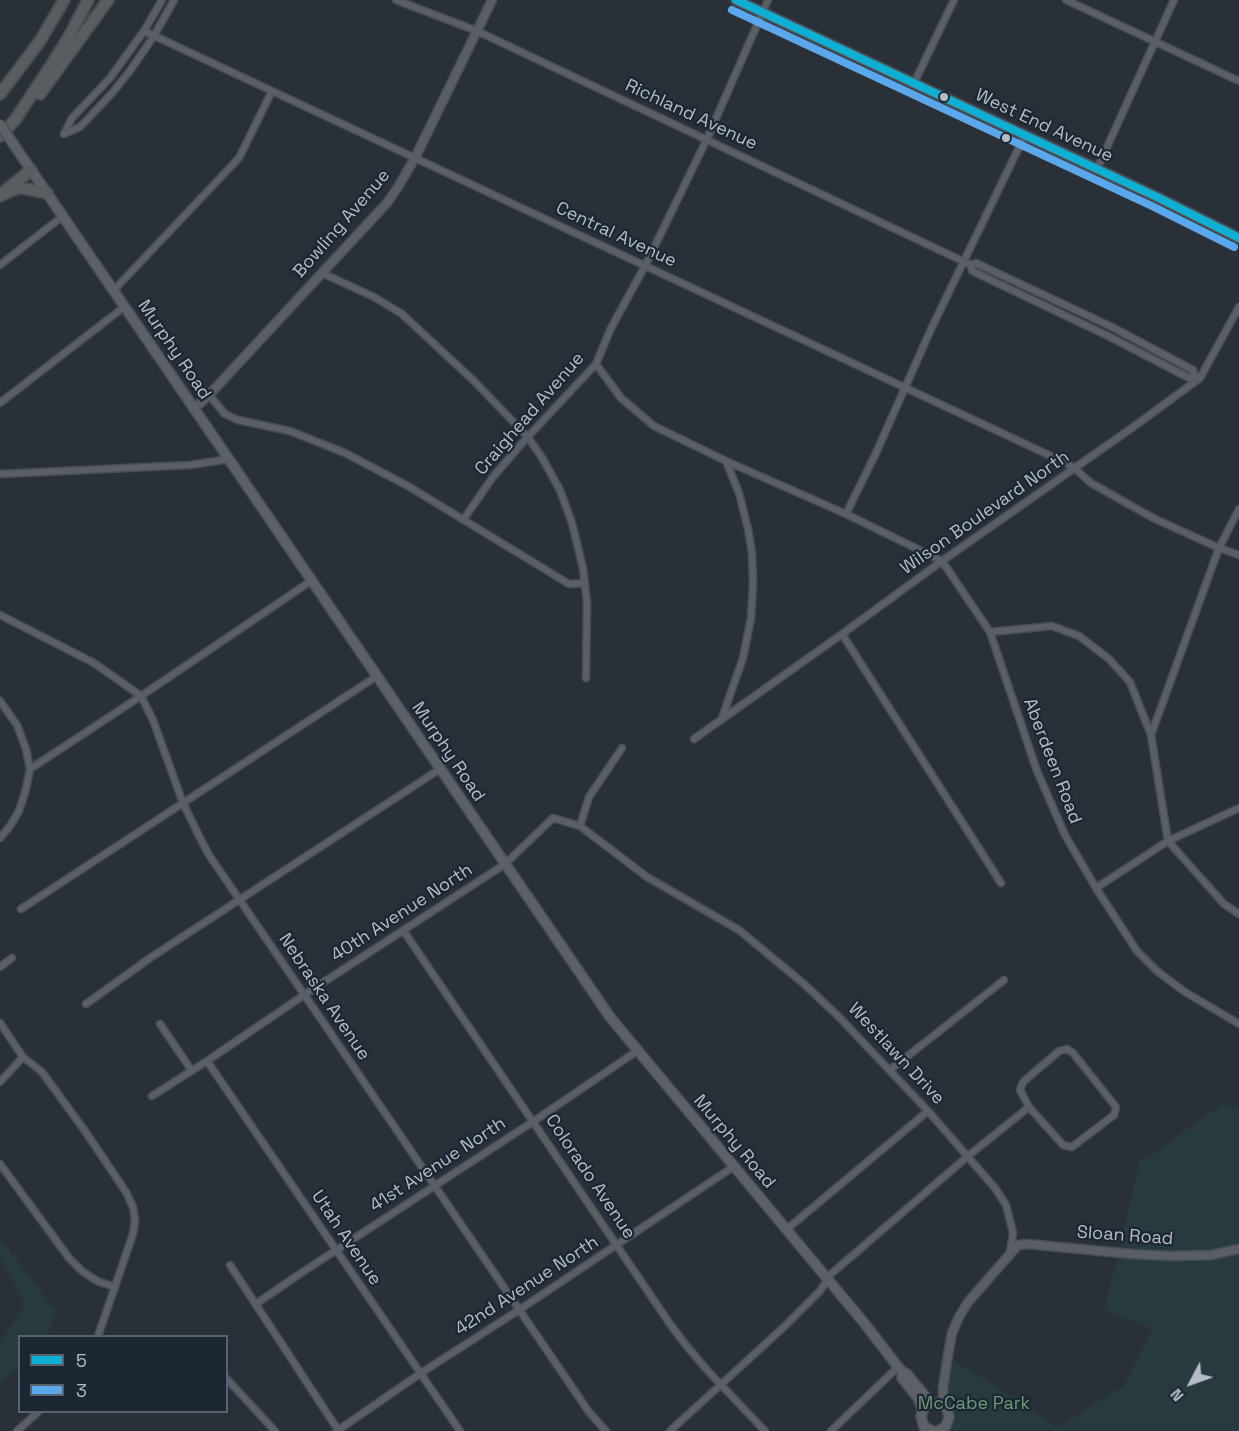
<!DOCTYPE html>
<style>
body{margin:0}
#map{position:relative;width:1239px;height:1431px;overflow:hidden;background:#2a3038;font-family:"Space Grotesk",sans-serif}
canvas{display:block}
.legend{position:absolute;left:18px;top:1335px;width:210px;height:78px;box-sizing:border-box;background:#1d2633;border:2px solid #59626f;margin:0;padding:8px 10px;list-style:none;font-size:18px;color:#b4bcc9}
.legend li{display:flex;align-items:center;gap:12px;height:30px}
.legend b{width:30px;border:2px solid #59626f}
.north{position:absolute;left:1161px;top:1353px;width:60px;height:60px;-webkit-text-stroke:4px #1d2633;paint-order:stroke;rotate:229deg;font-size:16px;font-weight:700;line-height:24px;text-align:center;color:#b4bcc9}
.north::after{content:'';display:block;margin:auto;width:21px;height:27px;background:#b4bcc9;clip-path:polygon(50% 0,100% 100%,50% 72%,0 100%)}
</style>
<div id="map">
<canvas width="1239" height="1431"></canvas>
<ul class="legend">
<li><b style="height:8px;background:#0dafd3"></b>5</li>
<li><b style="height:8px;background:#5aa8eb"></b>3</li>
</ul>
<div class="north">N</div>
</div>
<script>
const context = document.querySelector('canvas').getContext('2d');
context.lineJoin = 'round';
function fill(path, color) { context.fillStyle = color; context.fill(path, 'evenodd'); }
const poly = rows => new Path2D(rows.map(r => 'M' + r).join(''));
function trace(path, color, width, dash) { context.strokeStyle = color; context.lineWidth = width; context.lineCap = dash ? 'butt' : 'round'; context.setLineDash(dash || []); context.stroke(path); }
function drawText(font, color, halo, rows, align = 'center') {
  context.font = font + ' "Space Grotesk",sans-serif'; context.lineWidth = 4.5; context.setLineDash([]); context.textBaseline = 'middle'; context.strokeStyle = halo; context.fillStyle = color; for (const [text, x, y, turn = 0] of rows) {
    context.save(); context.translate(x, y); context.rotate((+turn || 0) * Math.PI / 180); context.textAlign = isNaN(turn) ? turn : align; if (halo) context.strokeText(text, 0, 0); context.fillText(text, 0, 0); context.restore();
  }
}
fill(poly([
 [1223,1103,1239,1110,1239,1431,942,1431,946,1426,945,1396,951,1359,1025,1404,1059,1428,1095,1403,1124,1386,1152,1329,1104,1310,1121,1244,1139,1162,1152,1155],
 [0,1238,57,1312,45,1336,20,1336,19,1366,0,1384,0,1343,25,1304,0,1259]
]), '#273a3e');
const street = poly([
 [162,0,144,31,110,78,72,118,64,134,80,127,113,92,129,72,154,36,174,0],
 [396,0,477,31,971,265,976,263,1110,326,1193,370,1195,376,1200,378],
 [1066,0,1239,81],
 [144,31,1068,464,1074,468,1091,483,1153,518,1219,548,1239,555],
 [914,83,954,0],
 [1097,169,1174,0],
 [0,265,63,216],
 [971,265,972,271,1110,337,1189,378,1195,376],
 [322,273,374,297,402,314,474,381,527,436,541,456,560,490,572,523,583,568,587,603,586,678],
 [113,291,239,158,272,91],
 [596,364,621,398,654,426,726,461,846,514,942,561,990,632,1037,771,1065,835,1096,888,1137,951,1157,971,1185,992,1239,1024],
 [209,395,225,414,238,420,290,431,345,453,408,486,569,584,585,583],
 [0,403,124,307],
 [0,474,190,465,229,459],
 [846,514,876,453,932,327,1025,135],
 [463,520,493,477,523,442,596,364,611,328,645,266,707,139,768,0],
 [0,615,94,663,141,696,153,720,183,803,199,836,209,855,589,1412,606,1431],
 [990,632,1052,626,1079,636,1109,659,1130,682,1151,735,1168,841,1224,904,1239,914],
 [842,634,1001,883],
 [0,701,17,725,26,749,30,769,26,789,19,811,10,826,0,838],
 [722,718,743,658,751,618,753,584,752,553,748,529,739,493,726,461],
 [1151,735,1219,548,1239,509],
 [694,739,842,634,942,561,1136,425,1200,378,1239,307],
 [30,769,141,696,311,581],
 [580,826,589,797,622,748],
 [1096,888,1168,841,1239,808],
 [21,909,377,676],
 [403,930,670,1324,685,1344,707,1370,765,1431],
 [0,967,12,958],
 [86,1004,150,958,440,769],
 [0,1023,23,1057,42,1072,85,1131,126,1192,133,1207,135,1220,133,1234,98,1336],
 [160,1024,192,1071],
 [207,1061,460,1431],
 [890,1070,1004,980],
 [0,1082,23,1057],
 [152,1096,207,1061,304,995,505,864,553,818,580,826,647,877,739,930,804,984,839,1017,928,1111,995,1188,1006,1205,1013,1233,1010,1252],
 [0,1164,69,1258,82,1271,97,1281,115,1287],
 [786,1230,928,1111],
 [230,1265,338,1430],
 [256,1304,295,1277,534,1121,637,1051],
 [226,1378,275,1431],
 [17,1431,38,1412],
 [337,1431,421,1373,519,1310,733,1167],
 [670,1431,785,1326,820,1291,831,1274,968,1156,1029,1107,1020,1090,1023,1082,1059,1051,1067,1049,1073,1053,1116,1107,1114,1115,1072,1147,1063,1145,1029,1107],
 [831,1431,898,1367]
]);
const secondary = poly([
 [194,409,209,395,373,218,387,203,398,187,415,158,492,0],
 [943,1405,943,1387,949,1349,952,1333,959,1317,968,1302,1018,1245,1027,1244,1132,1254,1171,1256,1211,1255,1239,1249]
]);
const primary = poly([
 [736,0,1159,198,1239,238],
 [12,142,610,1017,865,1324,898,1367,903,1372,907,1374,931,1403],
 [903,1372,902,1378,918,1398,923,1411],
 [933,1431,924,1427,921,1416,924,1408,927,1405,935,1403,943,1405,947,1409,949,1417,946,1426,938,1431]
]);
const highway = poly([
 [0,94,40,41,64,0],
 [40,94,108,0],
 [0,136,15,120,52,64,70,35,88,0],
 [5,191,31,170],
 [0,196,13,190,21,188,47,193]
]);
trace(street, '#484c53', 9);
trace(secondary, '#484c53', 11);
trace(primary, '#484c55', 12);
trace(highway, '#474c53', 14);
trace(street, '#5a5e66', 6);
trace(secondary, '#595d64', 8);
trace(primary, '#5c6168', 9);
trace(highway, '#5a5d60', 10);
const primaryBridge = poly([
 [0,124,12,142]
]);
trace(primaryBridge, '#484c55', 12, []);
trace(primaryBridge, '#5c6168', 9);
trace(poly([
 [736,0,1159,198,1239,238]
]), '#0dafd3', 8);
trace(poly([
 [732,10,1154,207,1234,247]
]), '#5aa8eb', 8);
for (const [x, y, r, color] of [
 [944,97,5,"#b4bcc9"],
 [1006,138,5,"#b4bcc9"]
]) { const dot = new Path2D(); dot.arc(x, y, r, 0, 2 * Math.PI); context.fillStyle = color; context.fill(dot); trace(dot, '#1d2633', 2); }
drawText('18px', '#b4bcc9', '#1d2633', [
 ["Richland Avenue",691,115,25],
 ["West End Avenue",1044,126,25],
 ["Bowling Avenue",342,224,-49],
 ["Central Avenue",616,235,25],
 ["Murphy Road",174,350,56],
 ["Craighead Avenue",530,414,-49],
 ["Wilson Boulevard North",985,513,-35],
 ["Murphy Road",448,752,56],
 ["Aberdeen Road",1052,761,69],
 ["40th Avenue North",402,913,-33],
 ["Nebraska Avenue",324,997,56],
 ["Westlawn Drive",896,1054,47],
 ["Murphy Road",734,1142,50],
 ["41st Avenue North",438,1165,-33],
 ["Colorado Avenue",590,1177,56],
 ["Sloan Road",1125,1236,4],
 ["Utah Avenue",346,1238,56],
 ["42nd Avenue North",527,1286,-33]
]);
drawText('18px', '#6b9a76', '#1d2633', [
 ["McCabe Park",974,1404]
]);
</script>
